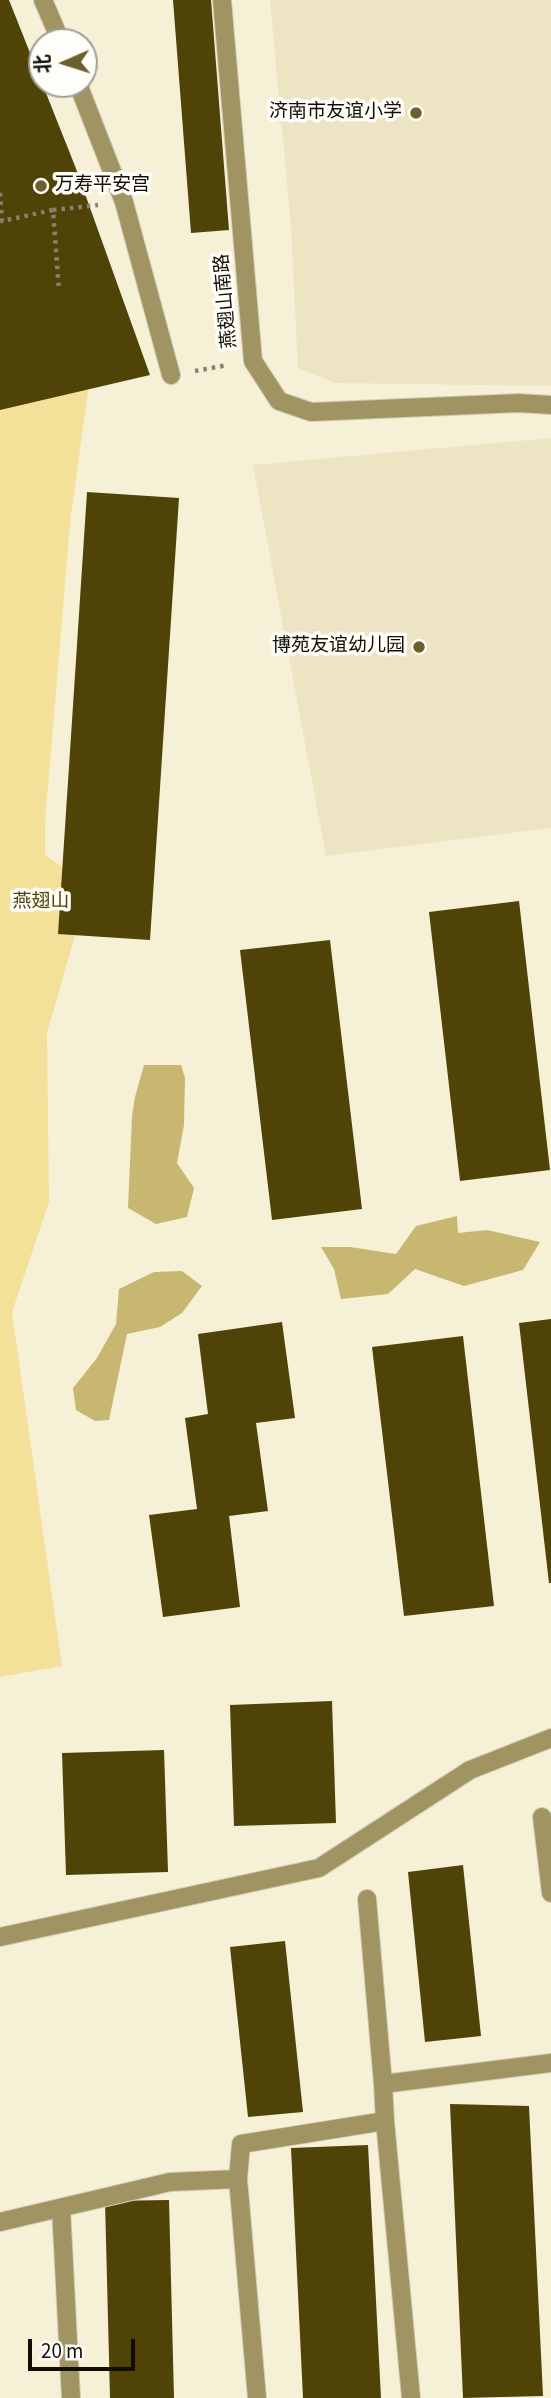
<!DOCTYPE html>
<meta charset="utf-8">
<style>
body{margin:0}
#map{position:relative;width:551px;height:2398px;overflow:hidden;background:#f6f0d6;font-family:"Source Sans 3","Noto Sans SC",sans-serif}
canvas{display:block}
.north{position:absolute;left:28px;top:28px;width:70px;height:70px;box-sizing:border-box;background:#fefdf8;border:2px solid #9f9d97;border-radius:50%;rotate:267deg;font-size:19px;font-weight:700;line-height:28px;text-align:center;color:#100e06}
.north::after{content:'';display:block;margin:auto;width:24px;height:32px;background:#6b5f2b;clip-path:polygon(50% 0,100% 100%,50% 72%,0 100%)}
.scale{position:absolute;left:28px;top:2339px;width:107px;height:32px;box-sizing:border-box;border:4px solid #100e06;border-top:0;padding-left:9px;font-size:21px;line-height:24px;white-space:nowrap;color:#100e06;-webkit-text-stroke:5px #fefdf8;paint-order:stroke}
</style>
<div id="map">
<canvas width="551" height="2398"></canvas>
<div class="north">北</div>
<div class="scale">20 m</div>
</div>
<script>
const context = document.querySelector('canvas').getContext('2d');
context.lineJoin = 'round';
function fill(path, color) { context.fillStyle = color; context.fill(path, 'evenodd'); }
const poly = rows => new Path2D(rows.map(r => 'M' + r).join(''));
function trace(path, color, width, dash) { context.strokeStyle = color; context.lineWidth = width; context.lineCap = dash ? 'butt' : 'round'; context.setLineDash(dash || []); context.stroke(path); }
function drawText(font, color, halo, rows, align = 'center') {
  context.font = font + ' "Source Sans 3","Noto Sans SC",sans-serif'; context.lineWidth = 7; context.setLineDash([]); context.textBaseline = 'middle'; context.strokeStyle = halo; context.fillStyle = color; for (const [text, x, y, turn = 0] of rows) {
    context.save(); context.translate(x, y); context.rotate((+turn || 0) * Math.PI / 180); context.textAlign = isNaN(turn) ? turn : align; if (halo) context.strokeText(text, 0, 0); context.fillText(text, 0, 0); context.restore();
  }
}
fill(poly([
 [270,0,551,0,551,386,336,383,298,368,291,226],
 [551,438,551,828,326,856,253,465]
]), '#ede4c3');
fill(poly([
 [0,109,90,376,70,523,45,822,45,855,89,886,47,1033,49,1202,12,1312,62,1666,0,1677]
]), '#f3e199');
fill(poly([
 [144,1065,181,1065,185,1078,184,1125,177,1163,194,1188,187,1217,156,1224,128,1208,132,1116,135,1097],
 [457,1216,458,1233,487,1230,540,1242,523,1270,464,1286,415,1269,388,1294,341,1299,334,1269,321,1247,350,1247,396,1254,416,1226],
 [182,1271,202,1286,182,1313,160,1327,127,1334,109,1420,95,1421,76,1410,73,1388,97,1358,116,1324,119,1289,154,1272]
]), '#c8b770');
fill(poly([
 [0,0,9,0,75,166,150,375,0,410],
 [173,0,211,0,229,230,191,233],
 [87,492,179,498,150,940,58,934],
 [519,901,550,1170,460,1181,429,912],
 [330,940,362,1209,272,1220,240,950],
 [551,1319,551,1583,549,1583,519,1323],
 [282,1322,295,1418,256,1423,268,1511,229,1516,240,1607,163,1617,149,1515,197,1509,185,1418,208,1414,198,1334],
 [463,1336,494,1606,404,1616,372,1347],
 [332,1701,336,1823,234,1826,230,1705],
 [164,1750,168,1872,66,1875,62,1753],
 [463,1865,481,2036,425,2042,408,1872],
 [285,1941,303,2112,248,2117,230,1947],
 [450,2104,529,2106,543,2396,463,2398],
 [368,2145,381,2398,303,2398,291,2148],
 [169,2200,174,2398,110,2398,105,2201]
]), '#4f4307');
const minor = poly([
 [43,0,61,42],
 [222,0,253,361,279,401,311,412,519,403,551,405],
 [78,84,124,202,171,375],
 [542,1817,551,1893],
 [367,1899,383,2084],
 [0,1937,319,1868,470,1770,551,1738],
 [385,2121,411,2398],
 [238,2179,257,2398],
 [61,2208,71,2398],
 [0,2222,170,2182,238,2179,241,2144,385,2121,383,2084,551,2063]
]);
trace(minor, '#d1ccb5', 20);
trace(poly([
 [0,193,2,221,53,210,59,290],
 [53,210,98,205],
 [195,371,228,365]
]), '#868271', 4.5, [3.5, 5]);
trace(minor, '#a09463', 18);
for (const [x, y, r, color] of [
 [416,113,7,"#6b5f2b"],
 [41,186,7,"#6b5f2b"],
 [419,647,7,"#6b5f2b"]
]) { const dot = new Path2D(); dot.arc(x, y, r, 0, 2 * Math.PI); context.fillStyle = color; context.fill(dot); trace(dot, '#fefdf8', 2.5); }
drawText('19px', '#100e06', '#fefdf8', [
 ["济南市友谊小学",402,113],
 ["万寿平安宫",55,186,"left"],
 ["博苑友谊幼儿园",405,647]
], 'right');
drawText('19px', '#100e06', '#fefdf8', [
 ["燕翅山南路",227,301,-95]
]);
drawText('19px', '#504309', '#fefdf8', [
 ["燕翅山",41,903]
]);
</script>
